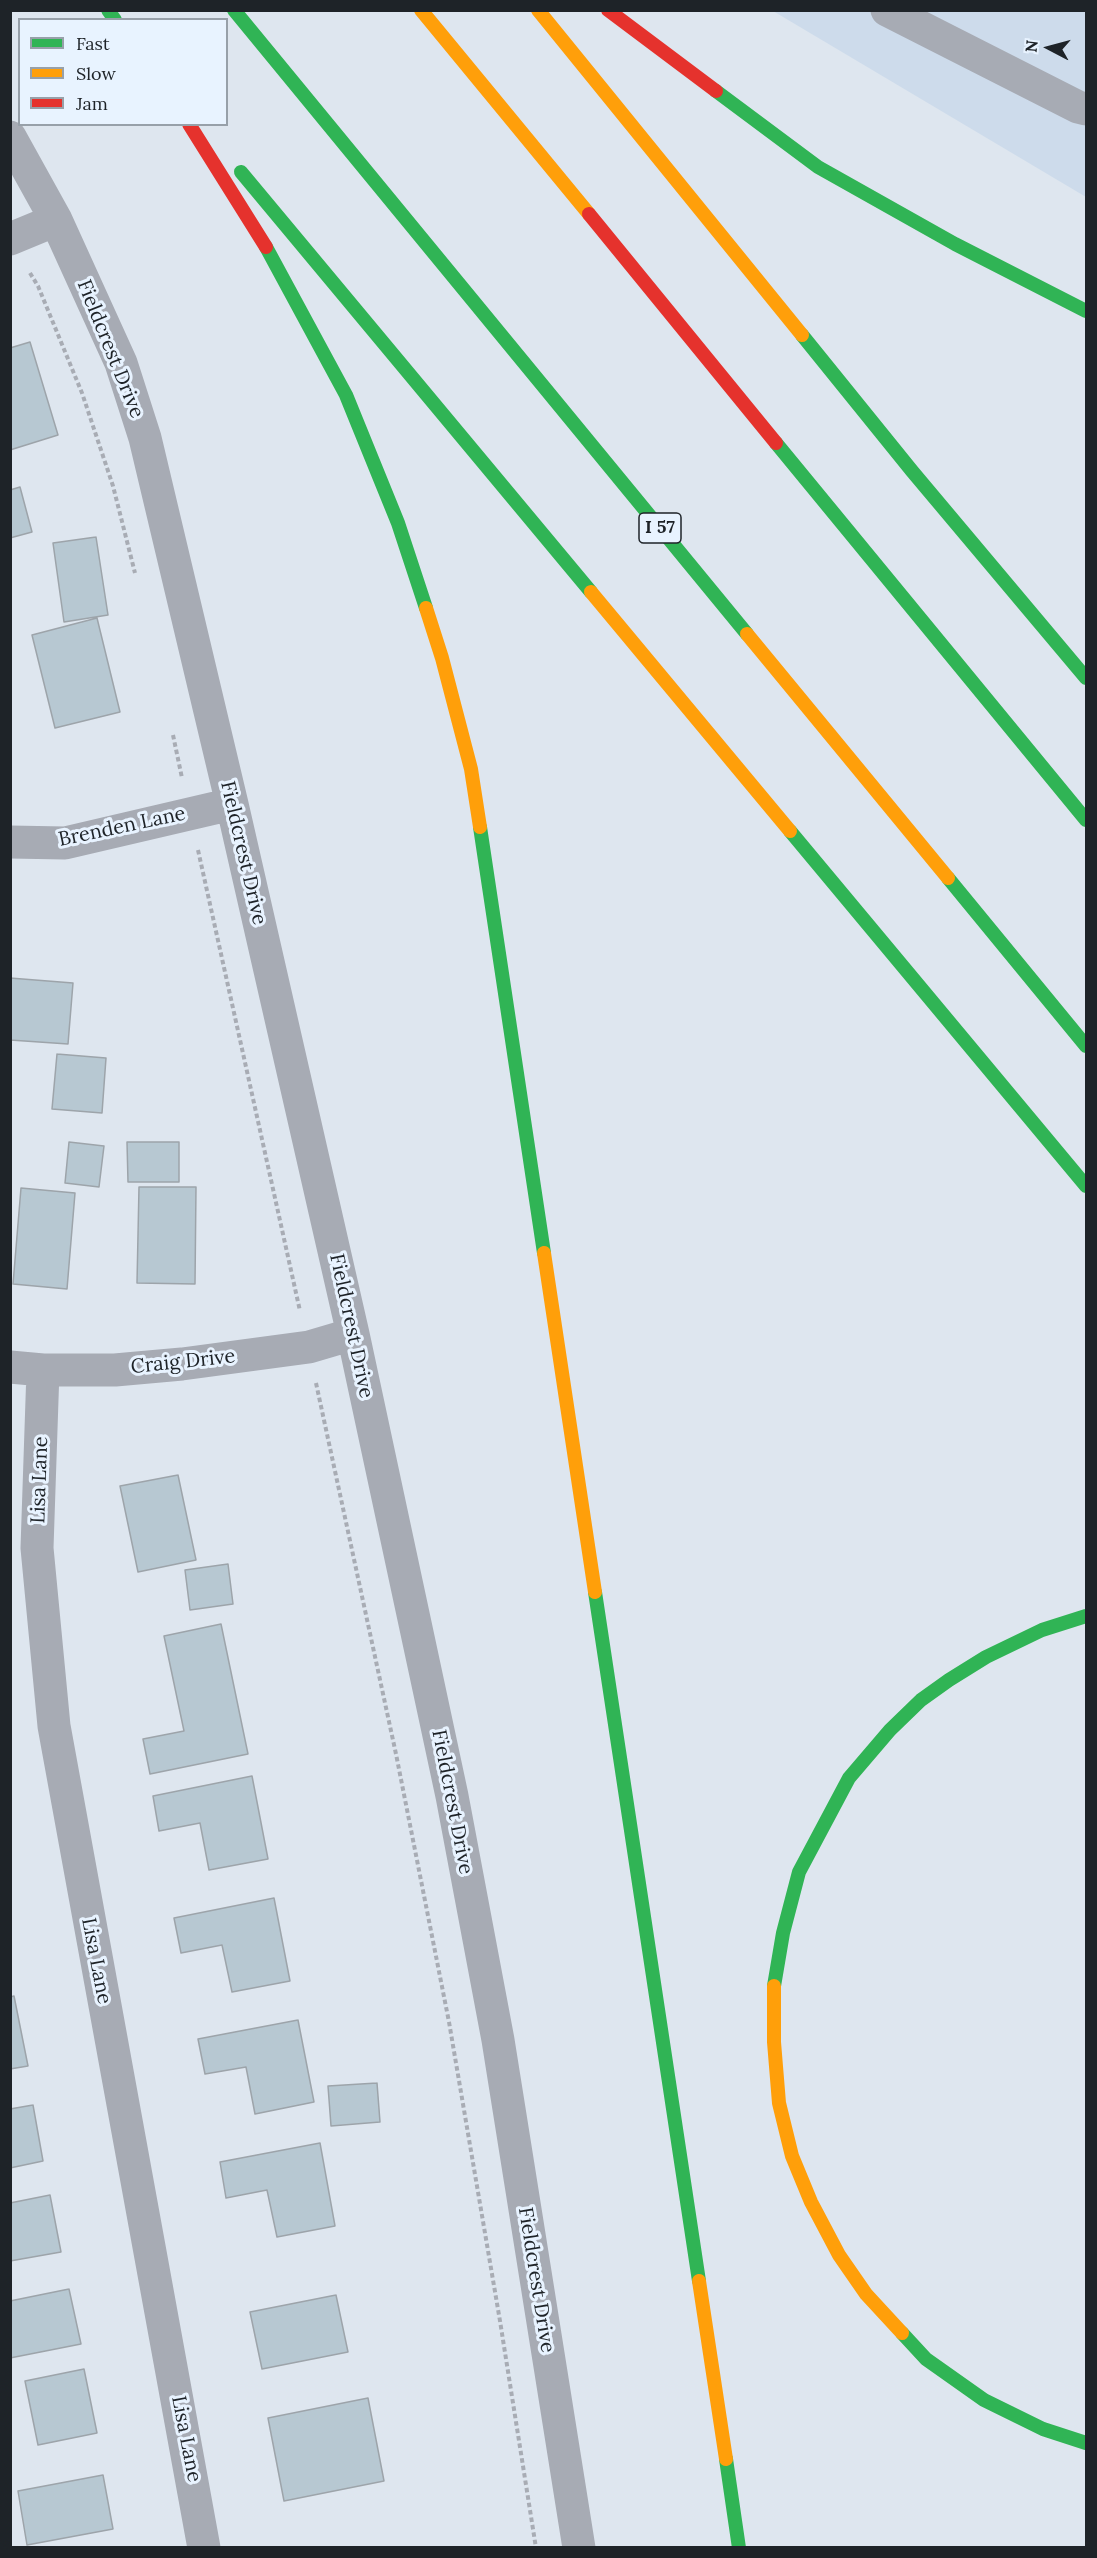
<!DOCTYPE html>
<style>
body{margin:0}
#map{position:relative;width:1097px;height:2558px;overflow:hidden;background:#dee6ef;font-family:Lora,serif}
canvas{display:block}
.frame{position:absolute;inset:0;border:12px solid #1e2328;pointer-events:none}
.legend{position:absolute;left:18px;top:18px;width:210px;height:108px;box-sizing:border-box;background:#e8f3ff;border:2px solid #97a0a9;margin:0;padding:8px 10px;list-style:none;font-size:18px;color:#1e2328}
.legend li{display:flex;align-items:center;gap:12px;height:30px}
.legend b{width:30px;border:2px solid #97a0a9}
.north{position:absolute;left:1019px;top:18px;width:60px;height:60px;-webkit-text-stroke:4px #e8f3ff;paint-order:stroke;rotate:276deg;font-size:16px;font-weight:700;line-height:24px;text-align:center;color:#1e2328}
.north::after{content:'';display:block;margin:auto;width:21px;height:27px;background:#1e2328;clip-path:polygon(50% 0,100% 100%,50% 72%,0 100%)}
</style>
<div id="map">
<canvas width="1097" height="2558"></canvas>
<div class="frame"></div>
<ul class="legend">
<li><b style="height:8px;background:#30b455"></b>Fast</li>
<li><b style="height:8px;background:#ff9f0a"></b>Slow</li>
<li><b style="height:8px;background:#e5322d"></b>Jam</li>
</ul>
<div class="north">N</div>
</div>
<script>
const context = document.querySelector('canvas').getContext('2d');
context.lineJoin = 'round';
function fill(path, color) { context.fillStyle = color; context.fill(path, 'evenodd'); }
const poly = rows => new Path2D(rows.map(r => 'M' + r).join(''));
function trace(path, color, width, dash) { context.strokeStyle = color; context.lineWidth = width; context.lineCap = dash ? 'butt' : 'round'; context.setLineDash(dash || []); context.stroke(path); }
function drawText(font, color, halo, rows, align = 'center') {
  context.font = font + ' Lora,serif'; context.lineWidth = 6; context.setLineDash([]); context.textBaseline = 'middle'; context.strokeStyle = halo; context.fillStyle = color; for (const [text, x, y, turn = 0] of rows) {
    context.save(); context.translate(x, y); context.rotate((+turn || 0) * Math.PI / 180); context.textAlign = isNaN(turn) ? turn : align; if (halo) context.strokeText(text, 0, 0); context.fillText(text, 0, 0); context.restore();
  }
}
fill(poly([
 [773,11,1086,11,1086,197]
]), '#cddbeb');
const building = poly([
 [30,342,58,435,10,450,10,348,30,342],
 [20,487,32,532,10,538,10,490,20,487],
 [96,537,108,615,64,622,53,543,96,537],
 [97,618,120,712,55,728,32,635,97,618],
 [10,978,73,983,68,1044,10,1040,10,978],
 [57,1054,106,1058,102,1113,52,1109,57,1054],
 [69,1142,104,1146,99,1187,65,1183,69,1142],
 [127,1142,179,1142,179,1182,128,1182,127,1142],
 [139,1187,196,1187,195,1284,137,1283,139,1187],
 [21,1188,75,1193,67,1289,13,1284,21,1188],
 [178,1475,196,1560,138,1572,120,1486,178,1475],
 [228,1564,233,1604,190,1610,185,1570,228,1564],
 [221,1624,248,1754,150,1774,143,1739,184,1731,164,1636,221,1624],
 [252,1776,268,1859,209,1870,200,1823,159,1831,153,1796,252,1776],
 [274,1898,290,1981,232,1992,222,1945,181,1953,174,1918,274,1898],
 [14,1996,28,2066,10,2069,10,1997,14,1996],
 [298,2020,314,2102,255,2114,246,2067,205,2074,198,2039,298,2020],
 [377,2083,380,2122,331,2126,328,2086,377,2083],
 [33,2105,43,2161,10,2168,10,2109,33,2105],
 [320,2143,335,2226,277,2237,267,2190,226,2198,220,2162,320,2143],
 [50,2195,61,2252,10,2261,10,2203,50,2195],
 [69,2289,81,2344,10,2358,10,2301,69,2289],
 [336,2295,348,2352,262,2369,250,2312,336,2295],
 [84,2369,97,2433,38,2445,25,2381,84,2369],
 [368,2398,384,2481,284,2501,268,2418,368,2398],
 [103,2475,113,2529,27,2545,18,2491,103,2475]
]);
fill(building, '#b7c8d2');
trace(building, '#9da4aa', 1.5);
trace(poly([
 [30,273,38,286,82,393,113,486,135,573],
 [173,735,182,778],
 [198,850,300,1311],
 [316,1383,396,1754,449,2022,500,2321,536,2548]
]), '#a8acb4', 4, [4.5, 3]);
trace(poly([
 [887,10,1078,107,1086,109],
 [10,137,56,220,121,363,145,438,232,804,353,1334,452,1796,498,2040,579,2548],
 [10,239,56,220],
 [10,842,65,843,232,804],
 [10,1367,43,1370,115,1370,182,1364,309,1347,353,1334],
 [43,1370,37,1548,54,1726,204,2548]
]), '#a7abb4', 33);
trace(poly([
 [108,10,115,20],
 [234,10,747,634],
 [716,91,818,167,955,244,1086,311],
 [241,172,591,592],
 [266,247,346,395,398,523,426,608],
 [802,335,912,471,1086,678],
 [776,443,1086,820],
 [480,827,544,1253],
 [790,831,1086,1186],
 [948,878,1086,1046],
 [595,1592,699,2281],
 [774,1986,783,1933,799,1872,849,1778,890,1730,921,1700,949,1680,986,1657,1042,1630,1086,1616],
 [902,2333,926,2359,984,2400,1043,2429,1086,2443],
 [726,2459,739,2548]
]), '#30b455', 14);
trace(poly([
 [421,10,589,214],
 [538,10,802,335],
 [591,592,790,831],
 [426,608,442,658,471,769,480,827],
 [747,634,948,878],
 [544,1253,595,1592],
 [774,1986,774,2042,779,2103,792,2156,811,2202,839,2255,866,2294,902,2333],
 [699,2281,726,2459]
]), '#ff9f0a', 14);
trace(poly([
 [608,10,716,91],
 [189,124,266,247],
 [589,214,776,443]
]), '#e5322d', 14);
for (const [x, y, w] of [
 [660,528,42]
]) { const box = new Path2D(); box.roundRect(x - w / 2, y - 15, w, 30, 4.5); context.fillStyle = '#e8f3ff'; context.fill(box); trace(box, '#1e2328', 1.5); }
drawText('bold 18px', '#1e2328', null, [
 ["I 57",660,528]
]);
drawText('20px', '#1e2328', '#e8f3ff', [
 ["Fieldcrest Drive",110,349,68],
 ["Brenden Lane",122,827,-12],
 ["Fieldcrest Drive",243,853,77],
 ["Fieldcrest Drive",351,1326,78],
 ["Craig Drive",183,1362,-6],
 ["Lisa Lane",40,1480,-88],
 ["Fieldcrest Drive",452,1802,79],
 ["Lisa Lane",96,1961,79],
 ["Fieldcrest Drive",536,2280,81],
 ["Lisa Lane",186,2439,79]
]);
</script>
